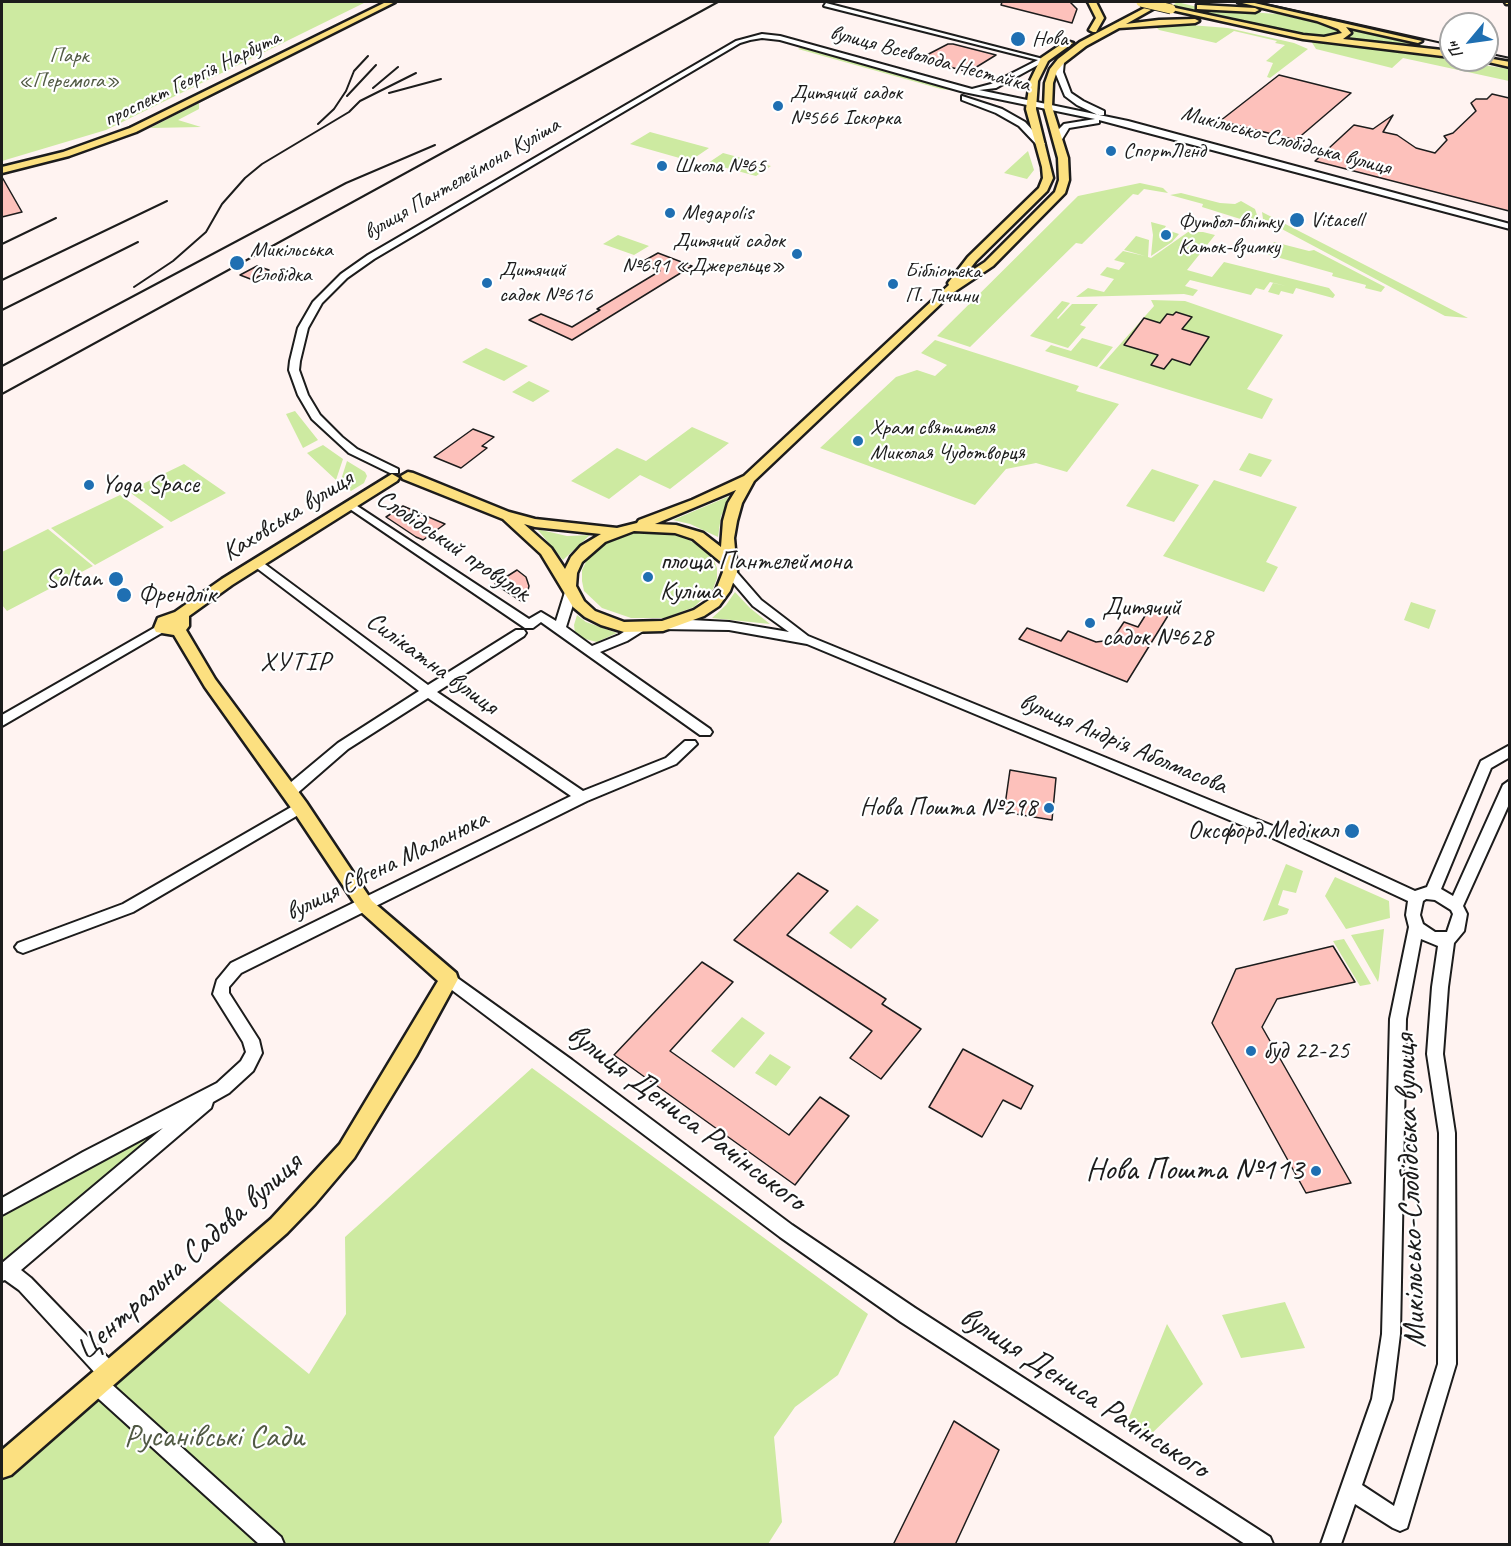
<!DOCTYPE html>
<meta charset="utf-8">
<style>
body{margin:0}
#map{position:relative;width:1511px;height:1546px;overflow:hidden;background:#fff3f1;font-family:Caveat,sans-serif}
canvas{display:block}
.frame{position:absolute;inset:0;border:3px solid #1c1c1c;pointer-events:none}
.north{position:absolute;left:1439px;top:12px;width:60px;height:60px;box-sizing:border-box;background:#fff;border:2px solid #a4a4a4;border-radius:50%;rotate:241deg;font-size:16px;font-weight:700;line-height:24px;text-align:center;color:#1c1c1c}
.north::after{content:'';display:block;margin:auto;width:21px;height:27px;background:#1f6fb2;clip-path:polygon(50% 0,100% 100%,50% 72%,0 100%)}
</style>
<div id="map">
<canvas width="1511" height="1546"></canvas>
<div class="frame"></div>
<div class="north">Пн</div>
</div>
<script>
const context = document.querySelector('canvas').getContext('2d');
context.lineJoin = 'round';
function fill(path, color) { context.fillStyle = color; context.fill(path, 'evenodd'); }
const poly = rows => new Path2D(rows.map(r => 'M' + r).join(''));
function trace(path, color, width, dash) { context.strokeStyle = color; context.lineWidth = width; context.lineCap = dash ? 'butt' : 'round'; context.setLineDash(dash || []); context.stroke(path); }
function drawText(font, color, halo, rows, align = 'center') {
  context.font = font + ' Caveat,sans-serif'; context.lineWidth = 4.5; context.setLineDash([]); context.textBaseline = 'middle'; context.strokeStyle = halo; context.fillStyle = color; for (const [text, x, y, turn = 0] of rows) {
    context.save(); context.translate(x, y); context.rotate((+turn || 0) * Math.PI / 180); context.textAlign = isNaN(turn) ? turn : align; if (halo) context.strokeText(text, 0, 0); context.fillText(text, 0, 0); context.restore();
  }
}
fill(poly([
 [2,2,366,2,106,130,2,161],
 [1177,2,1206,9,1277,14,1331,26,1340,31,1340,33,1332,36,1290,32,1172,6],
 [1177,24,1228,28,1294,43,1308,49,1270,78,1267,77,1273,63,1266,61,1285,45,1275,43,1277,41,1234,31,1216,43,1159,30,1155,26],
 [1347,28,1449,51,1340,39,1353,33,1353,31],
 [1311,41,1432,54,1451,58,1451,60,1509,69,1509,81,1403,58,1392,68,1316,49],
 [802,47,945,87,958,91,941,89,798,49],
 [199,103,199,109,178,120,201,127,150,128],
 [650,132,709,148,690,161,630,144],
 [1028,151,1034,170,1027,179,1004,173],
 [723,153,771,166,756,176,708,163],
 [1140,183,1163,188,1168,193,1144,189,1138,195,1133,194,1082,244,1076,243,970,347,937,336,1078,196],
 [1181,193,1220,203,1235,204,1241,201,1255,209,1258,218,1254,223,1250,222,1202,207,1203,204,1170,195],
 [1262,212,1468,318,1445,316,1263,219],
 [1151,222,1166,226,1164,229,1179,234,1172,242,1151,256,1153,235],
 [1188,232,1203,232,1215,235,1187,270,1212,277,1224,262,1329,288,1335,295,1333,298,1296,288,1293,294,1281,291,1279,295,1268,292,1273,283,1286,286,1270,282,1264,290,1256,288,1251,295,1190,280,1185,286,1198,290,1193,296,1184,294,1076,297,1088,288,1104,292,1114,279,1100,275,1107,267,1119,270,1125,263,1114,260,1123,251,1145,256,1124,250,1136,236,1149,240,1148,257,1151,258],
 [618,235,649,246,634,255,603,244],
 [1274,242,1309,251,1314,250,1385,287,1381,292,1365,288,1366,285,1332,276,1333,273,1266,254],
 [1151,300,1185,301,1283,335,1247,389,1273,399,1262,419,1099,368,1154,306],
 [1062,301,1070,303,1057,318,1058,319,1072,304,1098,304,1080,325,1086,327,1068,348,1030,336],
 [1082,338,1113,347,1097,367,1045,351,1051,345,1071,351],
 [935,340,1079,386,1076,391,1119,404,1067,472,1036,463,1006,469,975,505,820,448,896,377,917,370,935,376,947,365,921,353],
 [486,348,528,366,504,381,462,362],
 [529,381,550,391,533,402,512,392],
 [295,411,318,440,303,448,286,414],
 [692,427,729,443,670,489,640,475,609,499,571,481,617,448,646,461],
 [323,445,343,459,336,480,307,453],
 [1249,453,1272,460,1261,477,1239,470],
 [347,461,365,472,367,476,364,483,351,491,340,483],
 [184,464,226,493,171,522,128,491],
 [1152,469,1199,485,1174,522,1126,506],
 [1214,480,1297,507,1266,562,1278,567,1264,592,1163,556],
 [120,495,164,527,95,565,51,528],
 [732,495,721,516,718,537,690,524,673,520],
 [48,529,93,566,7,611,2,605,2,552],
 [537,529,567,536,590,535,563,560],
 [651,532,682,536,705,549,713,558,717,568,717,578,713,589,694,607,665,618,631,618,602,608,584,591,582,581,582,570,587,560,607,543,635,533],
 [735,592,750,608,770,624,712,618,726,605],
 [1411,602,1436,610,1429,629,1404,620],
 [577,615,586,622,617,633,597,642,581,638,575,633,574,625],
 [1286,864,1303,871,1296,893,1283,890,1278,905,1289,909,1287,914,1263,921],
 [1335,877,1389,901,1390,918,1346,929,1325,896],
 [857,905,879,920,851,949,829,933],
 [1384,929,1379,977,1378,982,1351,935],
 [1344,939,1371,984,1360,986,1333,941],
 [742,1017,765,1033,734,1068,711,1051],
 [770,1054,791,1067,776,1086,755,1073],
 [532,1068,868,1314,838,1375,795,1407,774,1437,782,1522,768,1544,2,1544,2,1479,215,1297,309,1374,346,1314,345,1237],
 [189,1112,4,1262,2,1263,2,1215],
 [1285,1302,1305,1348,1241,1358,1222,1315],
 [1167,1324,1203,1384,1147,1438,1126,1425]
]), '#cdeaa1');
const building = poly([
 [1002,2,1070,2,1077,9,1072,23,1001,5,1002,2],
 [948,44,953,44,996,55,970,71,965,71,919,59,948,44],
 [1279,75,1351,93,1296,140,1220,121,1279,75],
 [1492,94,1509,98,1509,211,1315,161,1354,125,1373,129,1393,115,1383,132,1397,135,1416,148,1435,153,1447,140,1444,136,1453,133,1476,111,1471,103,1476,99,1487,99,1492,94],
 [2,177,22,212,2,217,2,177],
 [658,253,692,266,572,340,529,320,541,314,572,327,600,310,597,309,660,271,640,263,658,253],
 [257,266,269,270,253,280,240,275,257,266],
 [1176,312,1192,317,1182,329,1209,337,1190,365,1172,359,1164,369,1151,365,1158,355,1124,345,1144,318,1160,323,1167,314,1173,315,1176,312],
 [473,429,494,437,482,446,487,448,461,468,434,457,473,429],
 [403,506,445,524,423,540,416,537,386,517,403,506],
 [517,570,526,577,529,586,527,594,521,601,495,584,517,570],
 [1150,608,1169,614,1127,682,1019,639,1027,628,1061,641,1068,631,1096,642,1112,640,1124,622,1138,627,1150,608],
 [1010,770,1056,778,1052,820,1004,812,1010,770],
 [798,873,828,891,787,935,886,999,882,1004,921,1029,881,1079,850,1058,872,1031,734,940,798,873],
 [1333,946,1355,982,1277,999,1262,1027,1351,1183,1306,1193,1212,1023,1236,969,1333,946],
 [702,962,733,982,670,1051,789,1135,820,1097,849,1116,795,1185,614,1055,702,962],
 [963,1049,1033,1086,1021,1109,1003,1100,982,1137,929,1107,963,1049],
 [954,1421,999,1450,955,1545,893,1545,954,1421]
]);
fill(building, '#fdc1bb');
trace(building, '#1c1c1c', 1.5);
const minor = poly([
 [826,3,1047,60,996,88,979,90,1128,121,1510,224,1510,229,1099,120,1099,123,1069,128,1061,141,1055,141,1058,130,1064,124,1095,119,964,92,780,40,762,38,750,40,740,43,374,259,347,278,322,303,308,328,300,361,299,370,308,395,320,415,342,437,357,449,398,469,398,473,390,473,349,453,312,419,298,395,289,370,290,361,298,328,313,302,341,274,368,255,736,41,762,34,780,36,972,89,991,84,1038,60,824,6,826,3],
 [1061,59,1064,61,1063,72,1071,93,1083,101,1104,111,1104,115,1098,115,1077,105,1065,96,1055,72,1058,61,1061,59],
 [962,96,1002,109,1025,122,1045,144,1038,146,1019,126,996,113,962,100,962,96],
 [351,502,529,619,541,612,556,621,565,592,567,589,575,589,577,592,566,627,592,646,619,635,635,625,643,625,645,628,643,631,627,641,600,652,710,729,712,732,710,735,700,735,541,622,533,628,525,628,347,507,347,503,351,502],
 [258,559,428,685,516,630,524,630,526,633,524,636,437,692,583,791,666,758,685,741,695,741,697,744,676,764,587,801,241,973,229,987,229,993,259,1040,262,1053,253,1071,229,1093,213,1102,211,1108,21,1270,31,1278,115,1365,118,1372,115,1379,108,1381,281,1537,284,1544,259,1544,90,1391,87,1384,90,1377,97,1375,19,1290,5,1280,2,1281,2,1263,163,1128,2,1215,2,1198,83,1152,217,1083,241,1061,246,1052,243,1042,213,994,217,980,231,963,571,796,428,698,348,749,294,796,284,796,282,792,284,788,338,743,419,691,254,566,252,563,258,559],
 [730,568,734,569,761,600,808,636,1285,831,1415,891,1427,887,1481,761,1510,745,1510,757,1491,768,1441,889,1453,896,1503,785,1510,780,1510,802,1463,906,1467,914,1464,931,1454,943,1448,987,1443,1054,1455,1133,1456,1364,1407,1528,1400,1531,1393,1528,1355,1504,1341,1544,1321,1544,1372,1399,1382,1334,1390,1019,1409,927,1406,915,1408,901,1275,839,807,644,729,630,659,629,657,626,659,623,663,622,691,620,729,622,789,632,753,606,724,572,730,568],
 [1426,899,1435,900,1451,910,1453,914,1447,932,1435,932,1423,924,1420,915,1423,901,1426,899],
 [1421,939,1438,946,1432,987,1427,1054,1439,1133,1438,1364,1394,1506,1362,1485,1392,1399,1400,1334,1406,1019,1421,939],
 [161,624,167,628,165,631,2,726,2,715,161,624],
 [300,802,305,803,307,807,305,811,133,912,23,953,18,951,15,947,18,943,123,904,300,802],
 [449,972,572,1060,792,1225,915,1308,1270,1537,1273,1544,1245,1544,901,1322,780,1237,444,984,441,979,444,974,449,972]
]);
const major = poly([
 [386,2,395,2,136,132,69,156,2,173,2,167,63,152,130,128,386,2],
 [1088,2,1096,2,1104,18,1096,32,1093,32,1089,30,1096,18,1088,2],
 [1156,2,1165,2,1126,24,1159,20,1195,19,1199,21,1195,23,1119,28,1086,46,1064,63,1057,71,1053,83,1052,107,1068,158,1069,180,1065,193,993,266,951,294,754,481,742,503,737,521,734,538,737,572,730,591,719,606,704,616,663,631,624,632,601,625,585,617,573,607,541,554,503,519,403,479,401,476,408,472,413,473,509,512,535,519,617,528,637,523,639,520,692,500,744,476,949,285,948,283,968,257,1039,188,1043,178,1042,167,1026,109,1030,81,1041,58,1066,41,1073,43,1048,61,1038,81,1036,109,1053,178,1047,191,976,261,965,275,985,262,1055,192,1059,180,1058,158,1044,107,1045,83,1050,69,1058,59,1080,42,1156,2],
 [736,490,728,503,723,521,721,547,703,533,676,525,655,524,736,490],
 [524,524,535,527,601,534,581,546,571,557,565,569,551,548,524,524],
 [634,531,675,533,693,539,722,563,723,572,716,590,709,600,694,610,662,621,624,622,595,611,584,601,576,586,577,573,582,562,605,542,634,531],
 [1238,2,1250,2,1422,41,1418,43,1346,27,1351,33,1343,39,1451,51,1451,57,1303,39,1167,9,1171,7,1303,35,1324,37,1342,33,1338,29,1317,21,1238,2],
 [1505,2,1510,2,1510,4,1506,4,1505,2],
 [1200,5,1255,8,1259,10,1255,12,1197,9,1197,5,1200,5],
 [1487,58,1510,62,1510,67,1480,60,1487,60,1487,58],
 [392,474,399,478,397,481,232,585,189,616,189,626,186,630,215,679,306,802,372,901,456,973,458,979,416,1056,354,1158,315,1204,287,1233,11,1475,2,1478,2,1450,271,1219,340,1144,438,981,360,911,294,812,205,687,174,635,156,632,154,628,158,618,175,612,222,579,392,474]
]);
trace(minor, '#1c1c1c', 4);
trace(major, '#1c1c1c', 5);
fill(minor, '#fff');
fill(major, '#fce080');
trace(poly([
 [1257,2,1451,45],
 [1487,53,1510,58],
 [373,88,398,67],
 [389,93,441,79],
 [347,96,376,65],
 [318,124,334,109,346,91,354,71,368,56],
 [2,244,56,218],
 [2,280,167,201],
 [134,287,173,261,206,232,222,204,245,178,262,164,349,112,360,101,416,73],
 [2,310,138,242],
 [2,366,346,183,435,145],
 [2,394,718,2]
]), '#1c1c1c', 2);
const majorBridge = poly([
 [1141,2,1171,9]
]);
trace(majorBridge, '#1c1c1c', 11, []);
trace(majorBridge, '#fce080', 9);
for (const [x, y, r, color] of [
 [1018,39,8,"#1f6fb2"],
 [778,106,6,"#1f6fb2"],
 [1111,151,6,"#1f6fb2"],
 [662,166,6,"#1f6fb2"],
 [670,213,6,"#1f6fb2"],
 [1297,220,8,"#1f6fb2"],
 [1166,235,6,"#1f6fb2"],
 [797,254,6,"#1f6fb2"],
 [237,263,8,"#1f6fb2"],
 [487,283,6,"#1f6fb2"],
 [893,284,6,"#1f6fb2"],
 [858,441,6,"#1f6fb2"],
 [89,485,6,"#1f6fb2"],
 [648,577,6,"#1f6fb2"],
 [116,579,8,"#1f6fb2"],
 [124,595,8,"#1f6fb2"],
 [1090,623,6,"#1f6fb2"],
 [1049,808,6,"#1f6fb2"],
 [1352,831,8,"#1f6fb2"],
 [1251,1051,6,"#1f6fb2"],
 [1316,1171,6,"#1f6fb2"]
]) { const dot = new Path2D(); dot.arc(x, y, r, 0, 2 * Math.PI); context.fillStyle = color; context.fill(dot); trace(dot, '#fff', 2); }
drawText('22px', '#1c1c1c', '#fff', [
 ["Нова",1032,39],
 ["Дитячий садок",790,93],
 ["№566 Іскорка",790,118],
 ["СпортЛенд",1123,151],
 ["Школа №65",674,166],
 ["Megapolis",682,213],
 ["Vitacell",1310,220],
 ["Футбол-влітку",1178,222],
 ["Каток-взимку",1178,247],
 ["Дитячий садок",785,241,"right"],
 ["№691 «Джерельце»",785,266,"right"],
 ["Микільська",250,250],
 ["Слобідка",250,275],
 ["Дитячий",499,270],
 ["садок №616",499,295],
 ["Бібліотека",905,271],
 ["П. Тичини",905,296],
 ["Храм святителя",870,428],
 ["Миколая Чудотворця",870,453]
], 'left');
drawText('22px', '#515a44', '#fff', [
 ["Парк",69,56],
 ["«Перемога»",69,81]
]);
drawText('22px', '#1c1c1c', '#fff', [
 ["вулиця Всеволода Нестайка",930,59,15],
 ["проспект Георгія Нарбута",192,79,-26],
 ["Микільсько-Слобідська вулиця",1286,141,15],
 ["вулиця Пантелеймона Куліша",462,179,-30]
]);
drawText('26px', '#1c1c1c', '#fff', [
 ["Yoga Space",101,485],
 ["площа Пантелеймона",660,562],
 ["Куліша",660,592],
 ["Soltan",102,579,"right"],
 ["Френдлік",138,595],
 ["Дитячий",1102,608],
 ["садок №628",1102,638],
 ["Нова Пошта №298",1037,808,"right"],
 ["Оксфорд Медікал",1338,831,"right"],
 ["буд 22-25",1263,1051]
], 'left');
drawText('26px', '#1c1c1c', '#fff', [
 ["Каховська вулиця",288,516,-32],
 ["Слобідський провулок",453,546,34],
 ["Силікатна вулиця",432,664,36],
 ["вулиця Андрія Аболмасова",1123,744,23],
 ["вулиця Євгена Маланюка",387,866,-26]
]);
context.letterSpacing = '1.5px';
drawText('27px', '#1c1c1c', '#fff', [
 ["ХУТІР",296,663]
]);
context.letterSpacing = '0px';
drawText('32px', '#1c1c1c', '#fff', [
 ["вулиця Дениса Рачінського",686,1118,37],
 ["Микільсько-Слобідська вулиця",1411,1191,-92],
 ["Центральна Садова вулиця",189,1257,-42],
 ["вулиця Дениса Рачінського",1084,1393,33]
]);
drawText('32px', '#1c1c1c', '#fff', [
 ["Нова Пошта №113",1304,1171]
], 'right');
drawText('32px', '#515a44', '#fff', [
 ["Русанівські Сади",214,1438]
]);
</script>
